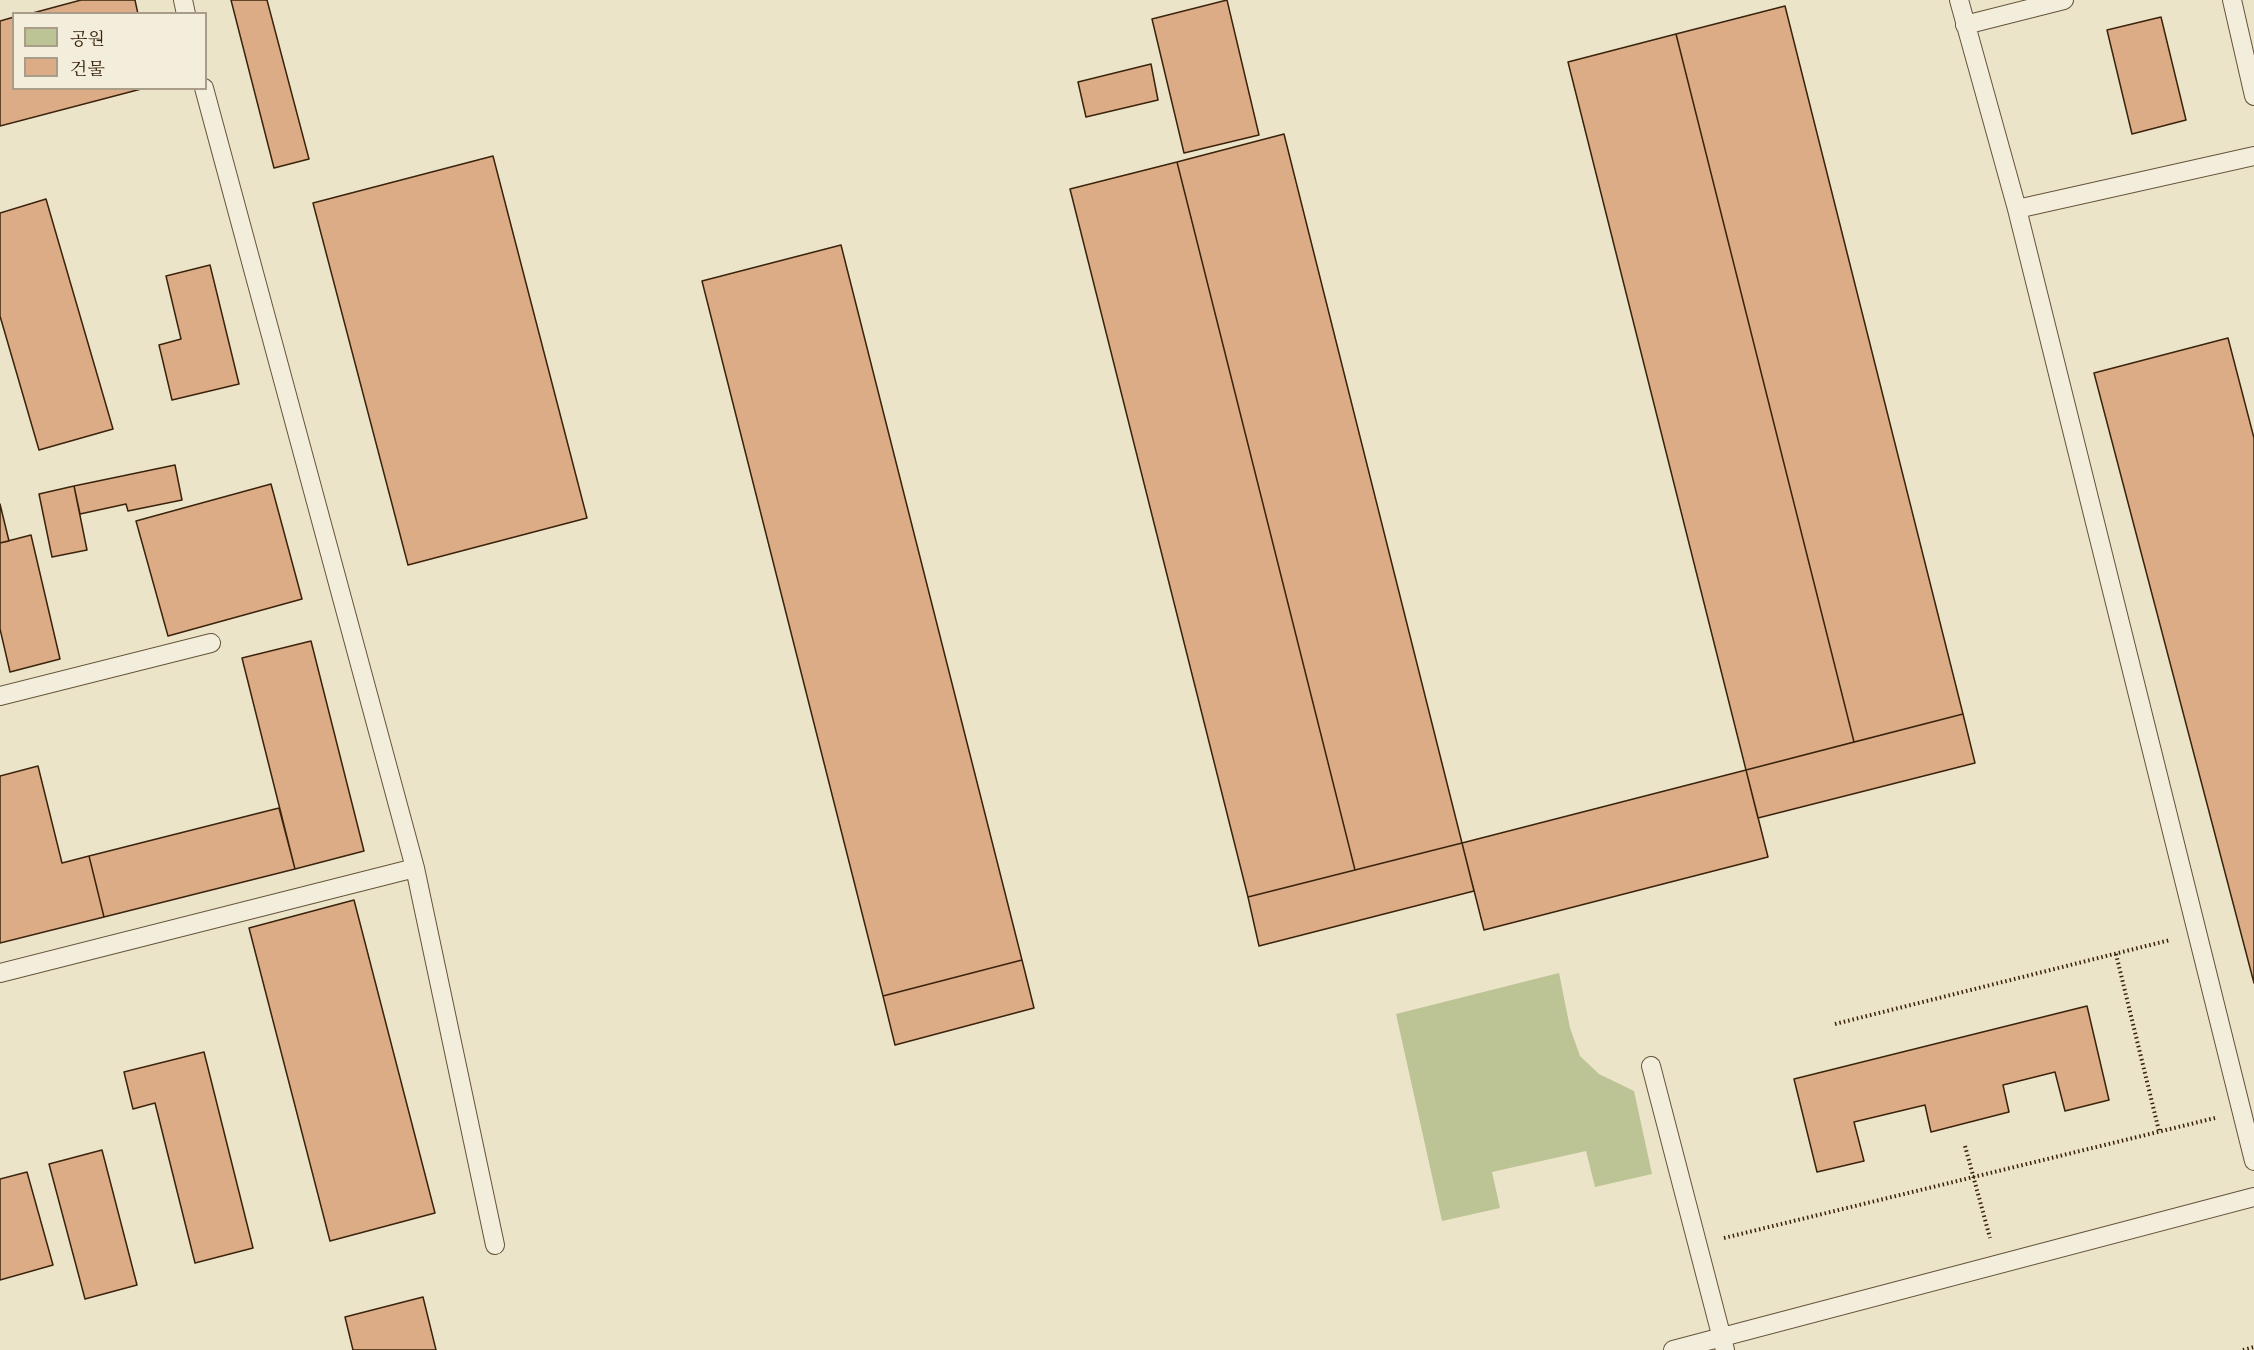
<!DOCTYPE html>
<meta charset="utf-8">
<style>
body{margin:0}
#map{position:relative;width:2254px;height:1350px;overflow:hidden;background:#ece4c9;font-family:"Old Standard TT","Noto Serif KR",serif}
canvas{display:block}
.legend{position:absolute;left:12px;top:12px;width:195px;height:78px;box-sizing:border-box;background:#f3eddc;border:2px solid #a99c88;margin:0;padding:8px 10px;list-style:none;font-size:18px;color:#3a230b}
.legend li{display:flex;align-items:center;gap:12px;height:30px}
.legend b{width:30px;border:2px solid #a99c88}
</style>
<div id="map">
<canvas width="2254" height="1350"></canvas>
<ul class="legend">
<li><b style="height:16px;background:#bcc394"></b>공원</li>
<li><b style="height:16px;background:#dcac87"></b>건물</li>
</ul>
</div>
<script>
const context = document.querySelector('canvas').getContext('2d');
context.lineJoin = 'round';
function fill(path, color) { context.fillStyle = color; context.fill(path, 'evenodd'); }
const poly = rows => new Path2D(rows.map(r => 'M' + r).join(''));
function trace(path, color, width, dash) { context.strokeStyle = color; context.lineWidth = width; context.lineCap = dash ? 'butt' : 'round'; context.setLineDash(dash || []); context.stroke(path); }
fill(poly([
 [1559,973,1570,1028,1580,1056,1599,1074,1634,1091,1652,1174,1595,1187,1586,1151,1492,1172,1500,1208,1442,1221,1396,1014]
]), '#bcc394');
const building = poly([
 [81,0,135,0,138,14,29,14,81,0],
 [231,0,267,0,309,159,274,168,231,0],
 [1227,0,1259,135,1184,153,1152,19,1227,0],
 [1785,6,1963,714,1854,742,1676,34,1785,6],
 [14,17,14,88,145,88,0,126,0,21,14,17],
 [2161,17,2186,120,2132,134,2107,30,2161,17],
 [1676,34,1854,742,1746,770,1568,62,1676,34],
 [1151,64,1158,100,1086,117,1078,82,1151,64],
 [1284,134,1462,843,1355,870,1177,162,1284,134],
 [493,156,587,518,408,565,313,203,493,156],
 [1177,162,1355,870,1248,897,1070,189,1177,162],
 [46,199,113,429,39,450,0,316,0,213,46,199],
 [841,245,1022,960,883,996,702,281,841,245],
 [210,265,239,384,172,400,159,345,181,339,166,276,210,265],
 [2228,338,2254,438,2254,983,2094,373,2228,338],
 [175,465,182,500,128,511,126,504,80,514,74,486,175,465],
 [271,484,302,599,168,636,136,521,271,484],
 [74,486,87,550,52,557,39,494,74,486],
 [0,504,9,541,0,543,0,504],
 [31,535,60,659,10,672,0,629,0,543,31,535],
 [311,641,364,851,295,869,242,658,311,641],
 [1963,714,1975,763,1758,818,1746,770,1963,714],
 [38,766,62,863,89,856,104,917,0,943,0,776,38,766],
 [1746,770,1768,857,1484,930,1462,843,1746,770],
 [279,808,295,869,104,917,89,856,279,808],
 [1462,843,1474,891,1259,946,1248,897,1462,843],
 [354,900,435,1213,330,1241,249,928,354,900],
 [1022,960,1034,1008,895,1045,883,996,1022,960],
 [2087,1006,2109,1100,2065,1111,2055,1072,2003,1085,2009,1112,1931,1132,1925,1105,1854,1122,1864,1161,1817,1172,1794,1079,2087,1006],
 [204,1052,253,1248,195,1263,155,1103,133,1109,124,1072,204,1052],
 [102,1150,137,1285,85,1299,49,1164,102,1150],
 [27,1172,53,1265,0,1280,0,1179,27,1172],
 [423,1297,436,1350,353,1350,345,1317,423,1297]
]);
fill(building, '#dcac87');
trace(building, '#3a230b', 1.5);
const lane = poly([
 [183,0,186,14],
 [1959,0,2017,209,2254,1161],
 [2232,0,2254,96],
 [1965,25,2064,0],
 [204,88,415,868,495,1245],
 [2017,209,2254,156],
 [0,696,211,643],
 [0,973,415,868],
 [1651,1066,1725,1350],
 [1673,1350,2254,1197]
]);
trace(lane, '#66533a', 20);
trace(poly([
 [2116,954,2159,1131],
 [1835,1024,2170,940],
 [1965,1146,1990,1238],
 [1724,1238,2215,1118],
 [2243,1350,2254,1347]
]), '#3a230b', 4, [1.5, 3]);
trace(lane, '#f3eddc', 18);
</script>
